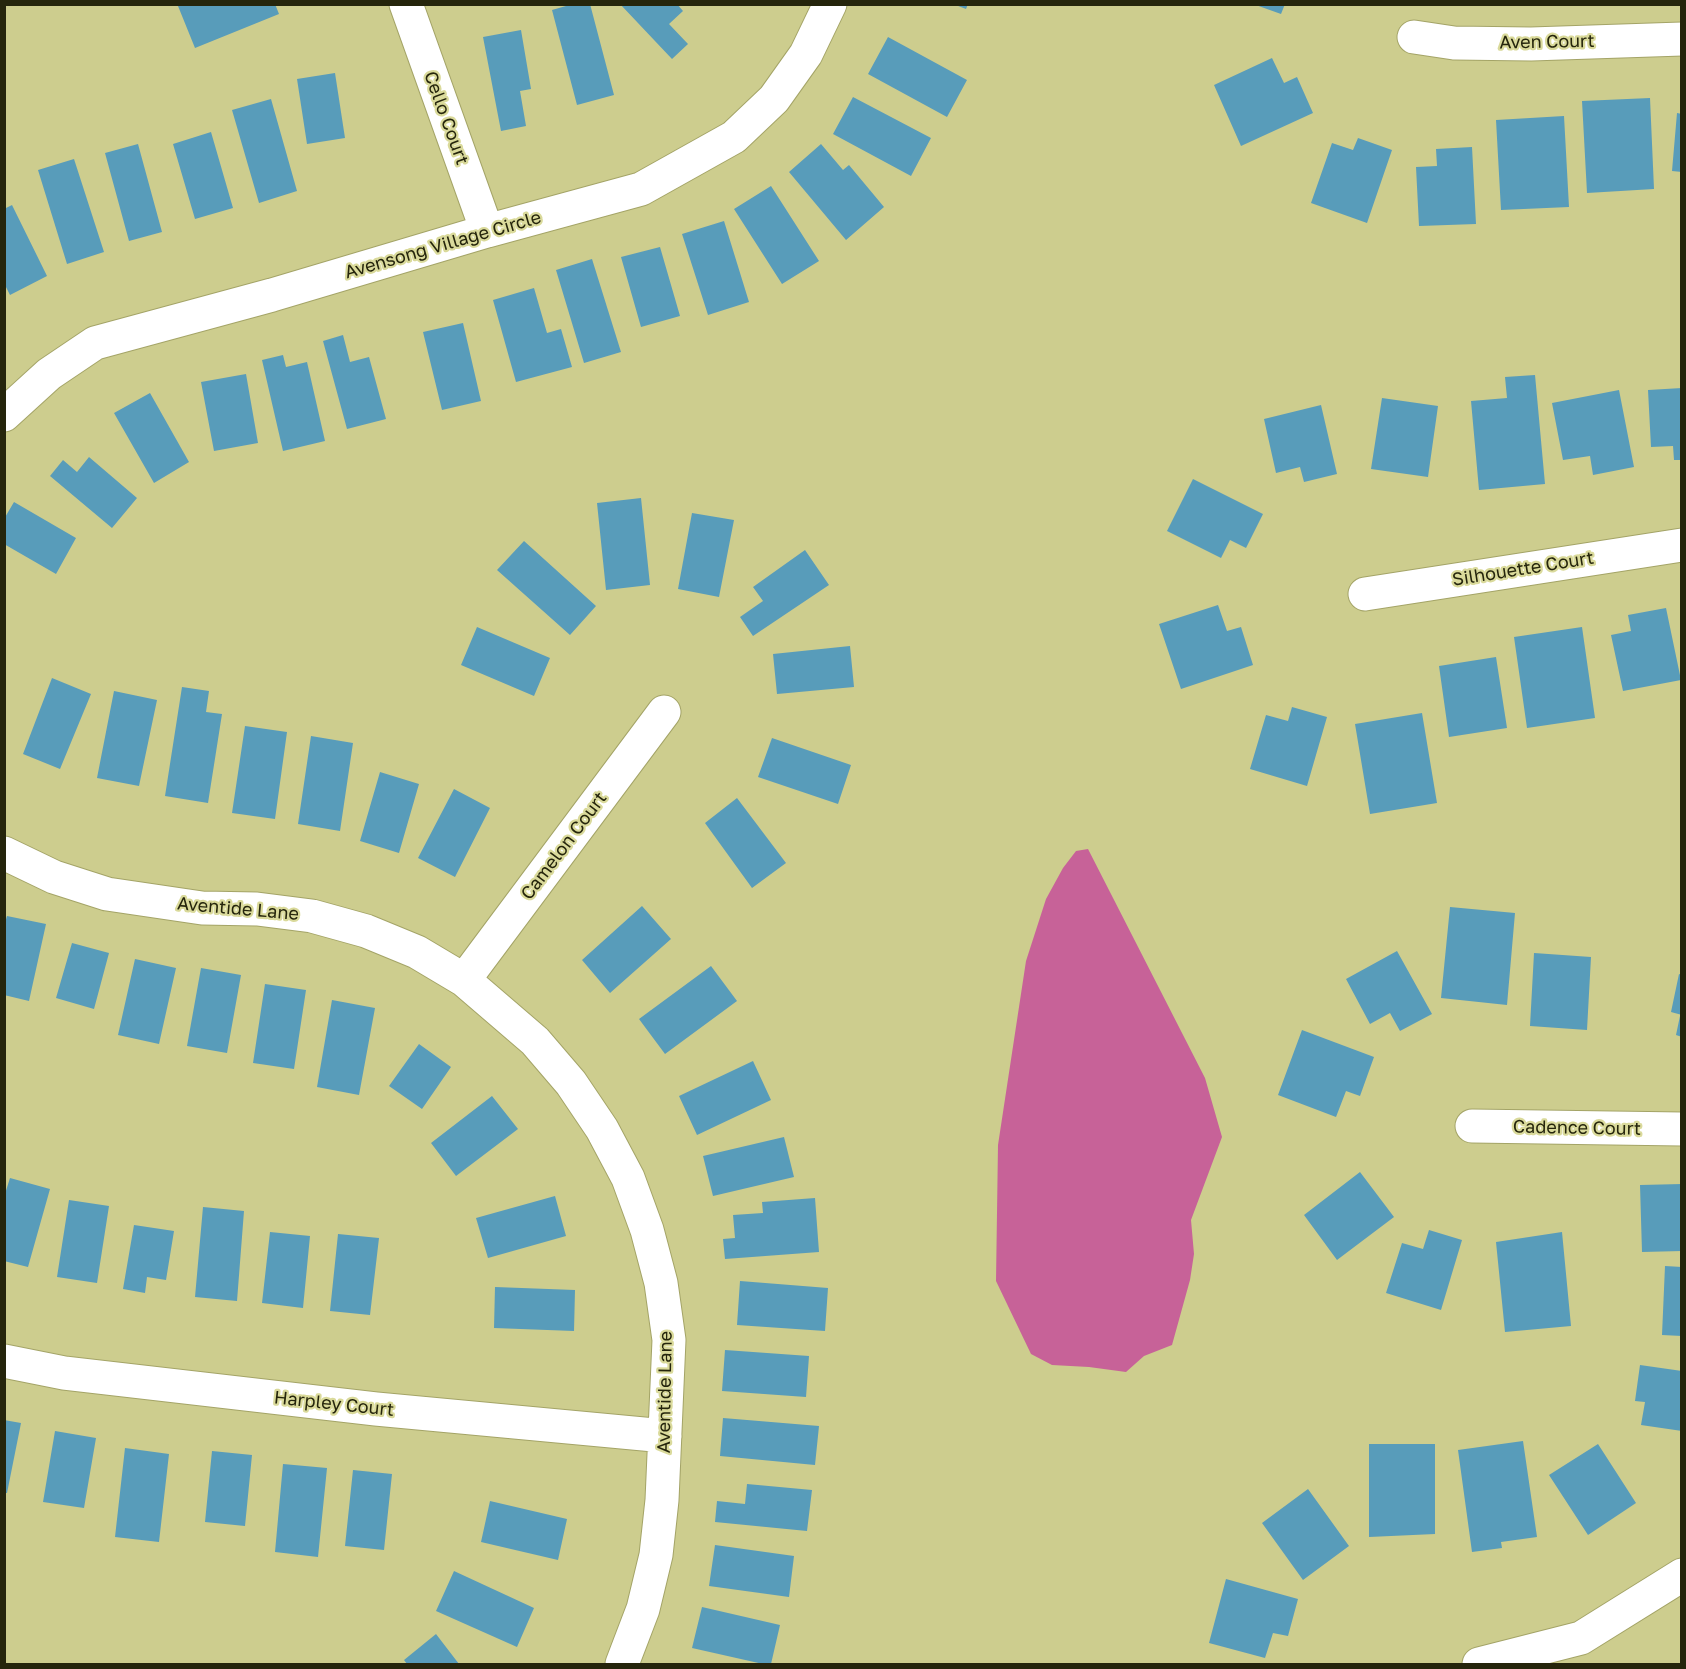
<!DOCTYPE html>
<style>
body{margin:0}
#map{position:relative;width:1686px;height:1669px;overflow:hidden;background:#cdcd8e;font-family:"Golos Text",sans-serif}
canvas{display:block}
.frame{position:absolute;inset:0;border:6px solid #25250c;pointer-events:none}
</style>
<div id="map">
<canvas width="1686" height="1669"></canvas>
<div class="frame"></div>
</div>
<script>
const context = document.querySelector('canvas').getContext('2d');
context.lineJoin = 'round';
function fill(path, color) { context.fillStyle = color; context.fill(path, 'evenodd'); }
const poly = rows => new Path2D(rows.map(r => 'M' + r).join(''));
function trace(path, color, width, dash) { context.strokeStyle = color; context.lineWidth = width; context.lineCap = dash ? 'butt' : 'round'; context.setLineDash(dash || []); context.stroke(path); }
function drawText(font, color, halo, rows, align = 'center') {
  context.font = font + ' "Golos Text",sans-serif'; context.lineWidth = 4.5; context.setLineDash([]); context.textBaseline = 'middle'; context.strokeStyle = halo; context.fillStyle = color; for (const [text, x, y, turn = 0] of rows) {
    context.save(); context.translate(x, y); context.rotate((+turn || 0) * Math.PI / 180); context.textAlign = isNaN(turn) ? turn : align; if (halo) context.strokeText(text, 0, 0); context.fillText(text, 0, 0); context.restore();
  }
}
fill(poly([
 [1088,849,1205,1078,1222,1137,1191,1220,1194,1254,1190,1280,1172,1345,1144,1356,1126,1372,1089,1367,1052,1365,1031,1354,996,1281,998,1145,1026,961,1046,899,1063,868,1076,851]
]), '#c76298');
fill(poly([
 [182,4,275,4,279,14,195,48,178,6],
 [573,4,590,4,614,95,577,105,552,10],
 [620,4,677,4,683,11,669,24,688,44,672,59],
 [953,4,968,4,966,9],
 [1253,4,1285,4,1281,14],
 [521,30,531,89,520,91,526,126,501,131,483,37],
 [888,37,967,80,947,117,868,74],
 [1272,58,1284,83,1297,77,1313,113,1241,146,1214,85],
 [335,73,345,138,307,144,297,79],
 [853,97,931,138,911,176,833,134],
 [1650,98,1654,189,1587,193,1582,101],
 [271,99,297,191,259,203,232,110],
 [1677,113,1682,114,1682,172,1672,171],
 [1564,116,1569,207,1501,210,1496,120],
 [211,132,233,208,195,219,173,144],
 [1358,138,1392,150,1367,223,1311,203,1332,143,1353,150],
 [138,144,162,232,129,241,105,153],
 [821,144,843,170,849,165,884,207,846,240,789,172],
 [1472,147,1476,224,1419,226,1416,167,1437,166,1436,149],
 [74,159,104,252,67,264,38,170],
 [771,186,819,261,782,284,734,209],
 [12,205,47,276,10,295,4,283,4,209],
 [724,221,749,302,708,315,682,234],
 [660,247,680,316,641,327,621,257],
 [592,259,621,352,584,363,556,270],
 [534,288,547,333,561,329,572,367,516,382,493,300],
 [463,323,481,401,442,410,423,332],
 [343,335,350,362,369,357,386,419,347,429,323,341],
 [283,355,286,367,307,362,325,441,283,451,262,360],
 [246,374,258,443,214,451,201,382],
 [1535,375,1545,484,1479,490,1471,401,1507,398,1505,377],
 [1682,388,1682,460,1674,460,1673,446,1651,447,1648,390],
 [1619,390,1634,467,1593,475,1590,456,1563,460,1552,403],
 [150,393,189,462,154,483,114,413],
 [1382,398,1438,406,1428,477,1371,469],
 [1321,405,1337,474,1304,482,1300,467,1276,473,1264,419],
 [89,457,137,498,112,528,50,476,63,460,77,472],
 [1193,479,1263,514,1246,548,1230,540,1221,558,1167,531],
 [641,498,650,585,606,590,597,503],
 [14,502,76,538,56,574,4,544,4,519],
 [692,513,734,520,719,597,678,589],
 [524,541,596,606,570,635,497,570],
 [805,550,829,585,753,636,740,617,763,601,753,587],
 [1218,605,1227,631,1241,627,1253,665,1181,689,1159,624],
 [1666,608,1681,680,1623,691,1611,635,1631,631,1628,615],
 [477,627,550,658,534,696,461,665],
 [1582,627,1595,718,1527,728,1514,637],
 [850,646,854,687,777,694,773,654],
 [1496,657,1507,728,1449,737,1439,666],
 [52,678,91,694,60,769,23,754],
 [182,687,209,691,206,712,222,714,208,803,165,796],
 [114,691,157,700,139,786,97,778],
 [1292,707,1327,717,1307,786,1250,769,1266,715,1288,721],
 [1422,713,1437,803,1370,814,1355,724],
 [245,726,287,732,275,819,232,813],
 [311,736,353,743,340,831,298,824],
 [772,738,851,765,838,804,758,777],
 [380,772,419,784,399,853,360,841],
 [454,789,490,808,455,877,418,858],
 [737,798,786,863,752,888,705,823],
 [642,906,671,939,610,993,582,960],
 [1450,907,1515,913,1507,1005,1441,998],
 [7,916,46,924,29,1001,4,995,4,926],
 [72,943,109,953,94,1009,56,998],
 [1397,951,1432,1014,1400,1031,1390,1013,1370,1024,1346,979],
 [1534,953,1591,957,1587,1030,1530,1026],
 [135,959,176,968,159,1044,118,1035],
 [711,966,737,1001,665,1054,639,1019],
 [201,968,241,975,227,1053,187,1046],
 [1679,974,1682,975,1682,1015,1671,1012],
 [265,984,306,990,294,1069,253,1063],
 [332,1000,375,1008,359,1095,317,1087],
 [1680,1016,1682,1016,1682,1037,1676,1035],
 [1302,1030,1374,1057,1360,1096,1346,1091,1336,1117,1278,1095],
 [419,1044,451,1067,422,1109,389,1086],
 [753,1061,771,1100,697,1135,679,1096],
 [492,1096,518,1129,456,1176,431,1143],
 [784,1137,794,1177,713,1196,703,1156],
 [1360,1172,1394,1217,1337,1260,1304,1215],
 [10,1178,50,1189,28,1267,4,1261,4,1197],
 [1682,1184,1682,1251,1642,1252,1640,1185],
 [555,1196,566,1236,488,1258,476,1218],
 [815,1198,819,1252,725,1259,723,1239,735,1238,733,1215,763,1213,762,1202],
 [69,1200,109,1206,97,1283,57,1277],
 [203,1207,244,1211,237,1301,195,1297],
 [134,1225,174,1231,166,1280,147,1277,145,1293,123,1289],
 [1429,1230,1462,1240,1441,1310,1386,1293,1402,1243,1423,1249],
 [270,1232,310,1236,303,1308,262,1303],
 [1562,1232,1571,1326,1505,1332,1496,1242],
 [338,1234,379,1238,370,1315,330,1311],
 [1665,1266,1682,1267,1682,1336,1662,1335],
 [740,1281,828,1288,825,1331,737,1325],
 [495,1287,575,1290,574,1331,494,1328],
 [725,1350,809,1356,806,1397,722,1391],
 [1640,1365,1682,1371,1682,1431,1641,1425,1645,1402,1635,1401],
 [723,1418,819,1426,815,1465,720,1456],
 [4,1420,21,1423,7,1493,4,1493],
 [55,1431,96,1438,84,1508,43,1502],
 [1523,1441,1537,1537,1501,1542,1502,1548,1472,1552,1458,1450],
 [1369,1444,1435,1444,1435,1534,1369,1537],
 [1598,1444,1636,1503,1588,1535,1549,1475],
 [125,1448,169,1454,159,1542,115,1537],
 [212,1451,252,1455,245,1526,205,1522],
 [283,1464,327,1468,318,1557,275,1552],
 [353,1470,392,1474,384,1550,345,1546],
 [747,1484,812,1490,807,1531,715,1522,717,1501,745,1504],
 [1308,1489,1349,1546,1303,1580,1262,1523],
 [490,1501,567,1519,558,1560,481,1542],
 [715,1545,794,1556,789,1597,709,1586],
 [454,1571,534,1608,517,1647,436,1611],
 [1226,1579,1298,1599,1288,1636,1273,1633,1265,1658,1209,1643],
 [702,1607,780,1625,771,1664,763,1664,692,1648],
 [436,1634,459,1664,407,1664,404,1660]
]), '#589cba');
const minor = poly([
 [406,4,487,231],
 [1414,37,1454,43,1531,44,1682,39],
 [4,415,49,374,95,343,272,295,487,231,641,189,734,137,774,99,806,54,830,4],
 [1365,594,1682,545],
 [4,853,54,877,107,894,202,908,257,909,312,916,366,931,417,952,464,980,535,1041,571,1083,602,1129,628,1178,647,1230,661,1283,669,1340,662,1500,656,1555,643,1609,622,1664],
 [464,980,664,712],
 [1472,1126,1682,1129],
 [4,1361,64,1373,376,1409,665,1436],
 [1479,1664,1581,1638,1682,1575]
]);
trace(minor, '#a4a467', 35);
trace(minor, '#fff', 33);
drawText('18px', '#25250c', '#dada9b', [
 ["Aven Court",1547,42,-1],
 ["Cello Court",446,118,70],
 ["Avensong Village Circle",443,245,-16],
 ["Silhouette Court",1523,569,-9],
 ["Camelon Court",564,846,-53],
 ["Aventide Lane",238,909,5],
 ["Cadence Court",1577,1128,1],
 ["Aventide Lane",665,1392,-89],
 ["Harpley Court",334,1404,6]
]);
</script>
